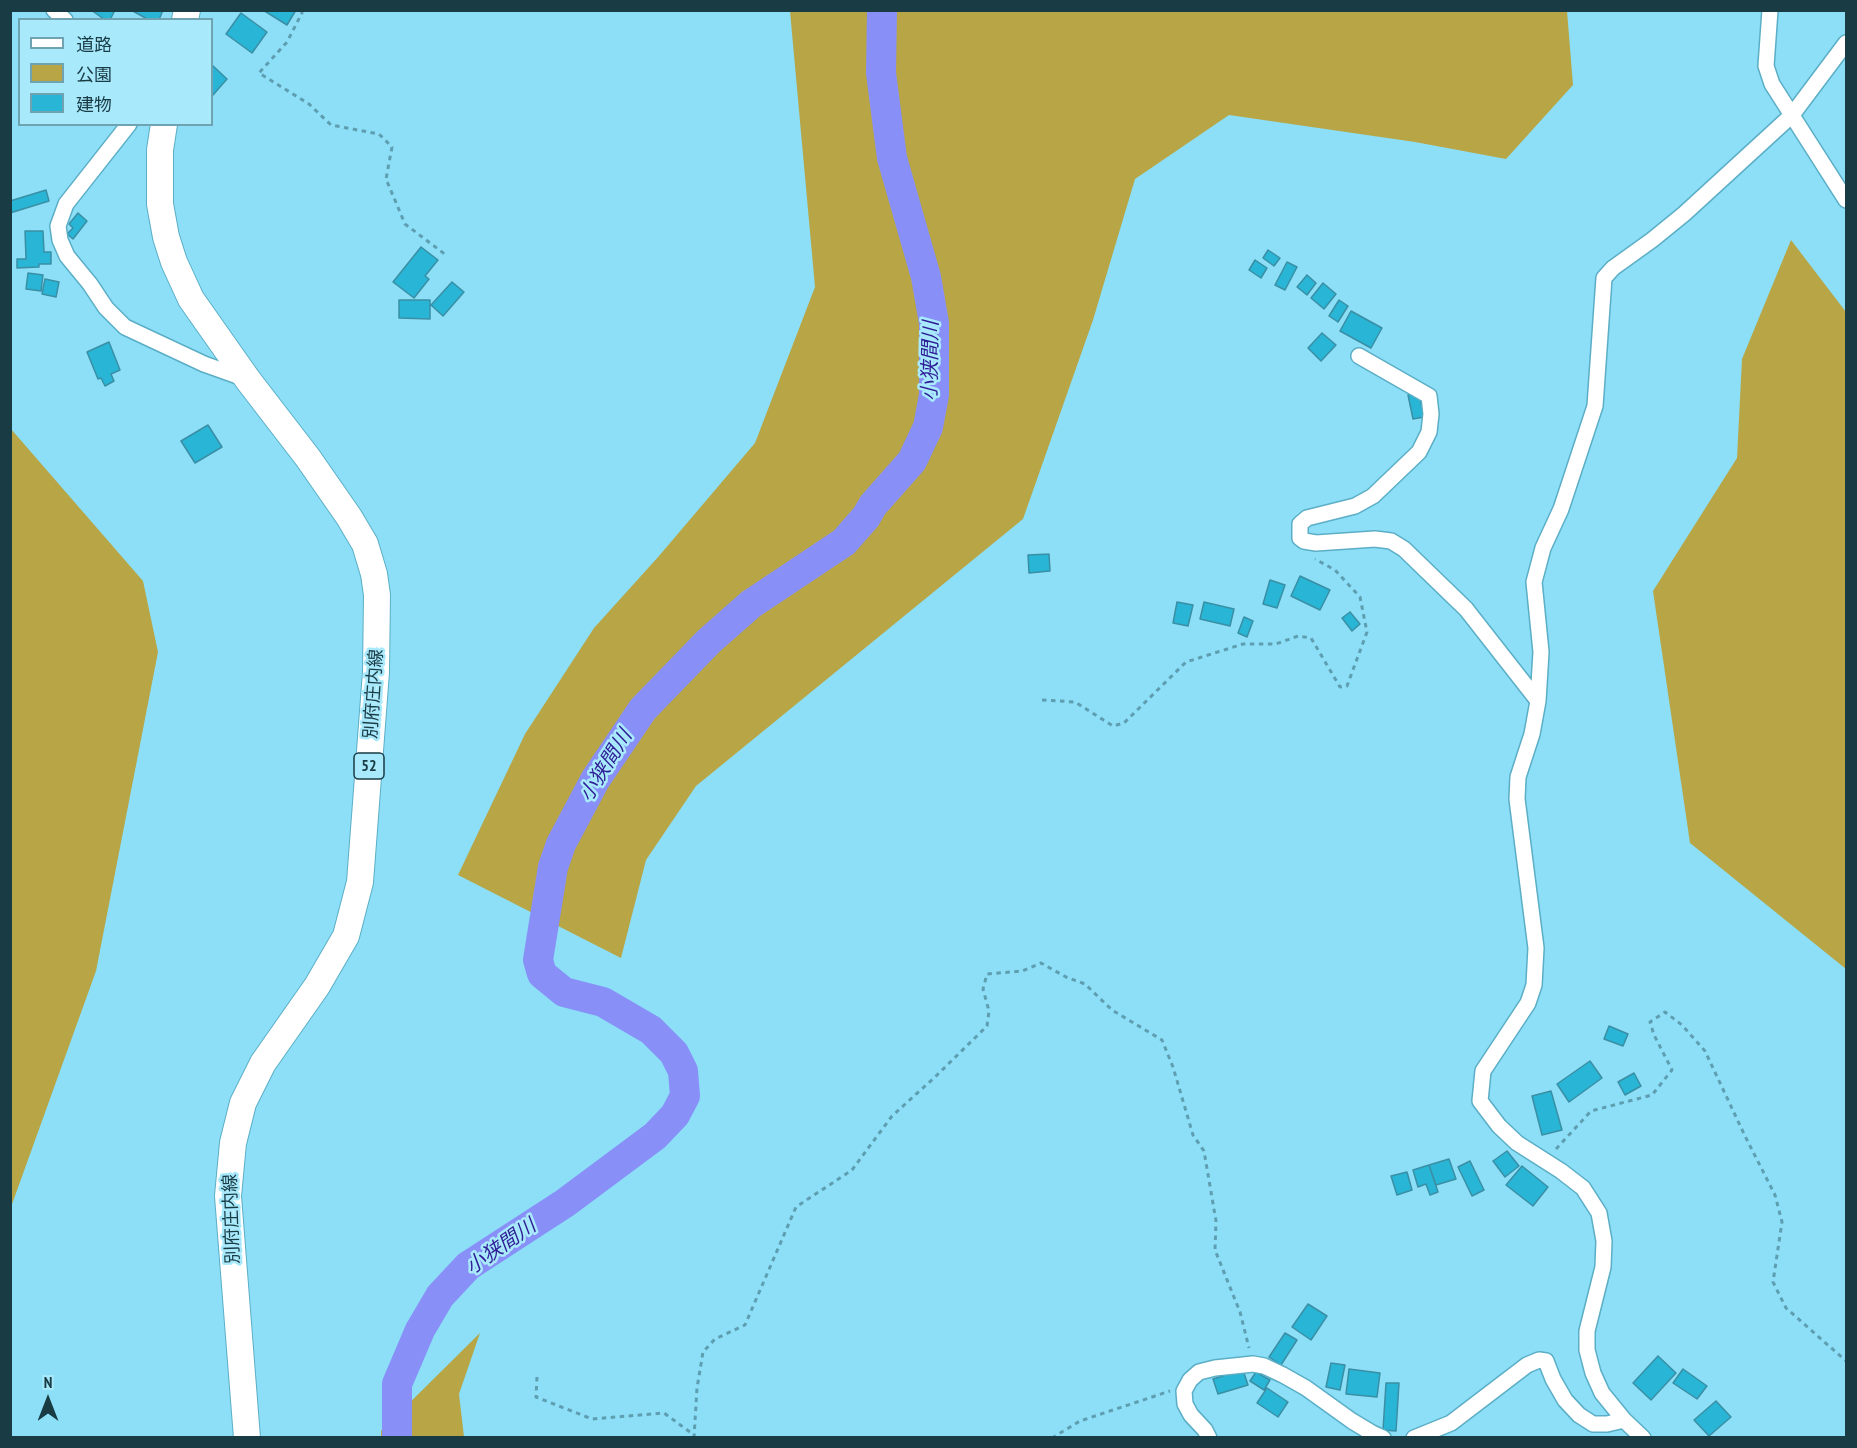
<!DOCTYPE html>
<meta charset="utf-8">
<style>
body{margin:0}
#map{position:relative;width:1857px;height:1448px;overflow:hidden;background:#8cdff7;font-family:"PT Sans Narrow","Noto Sans JP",sans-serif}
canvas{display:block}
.frame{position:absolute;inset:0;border:12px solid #183b44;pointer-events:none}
.legend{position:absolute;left:18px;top:18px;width:195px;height:108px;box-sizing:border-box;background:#a9e9fc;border:2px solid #6fa3b2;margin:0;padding:8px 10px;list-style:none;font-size:18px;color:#183b44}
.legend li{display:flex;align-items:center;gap:12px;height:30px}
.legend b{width:30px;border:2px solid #6fa3b2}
.north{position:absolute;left:18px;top:1370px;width:60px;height:60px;-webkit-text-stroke:4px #a9e9fc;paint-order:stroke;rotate:0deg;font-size:16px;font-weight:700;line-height:24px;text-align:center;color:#183b44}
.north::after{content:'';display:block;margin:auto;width:21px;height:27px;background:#183b44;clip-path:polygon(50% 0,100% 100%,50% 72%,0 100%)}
</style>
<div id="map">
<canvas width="1857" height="1448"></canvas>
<div class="frame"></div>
<ul class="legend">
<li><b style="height:8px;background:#fff"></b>道路</li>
<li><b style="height:16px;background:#b8a545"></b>公園</li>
<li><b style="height:16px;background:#28b5d6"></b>建物</li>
</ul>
<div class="north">N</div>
</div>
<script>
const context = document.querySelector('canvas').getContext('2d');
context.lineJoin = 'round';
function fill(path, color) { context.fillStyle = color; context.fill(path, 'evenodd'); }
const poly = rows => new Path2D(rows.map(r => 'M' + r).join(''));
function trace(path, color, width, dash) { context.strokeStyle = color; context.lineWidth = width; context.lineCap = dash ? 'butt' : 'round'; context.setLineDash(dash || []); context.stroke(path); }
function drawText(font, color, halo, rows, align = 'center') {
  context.font = font + ' "PT Sans Narrow","Noto Sans JP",sans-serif'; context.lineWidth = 5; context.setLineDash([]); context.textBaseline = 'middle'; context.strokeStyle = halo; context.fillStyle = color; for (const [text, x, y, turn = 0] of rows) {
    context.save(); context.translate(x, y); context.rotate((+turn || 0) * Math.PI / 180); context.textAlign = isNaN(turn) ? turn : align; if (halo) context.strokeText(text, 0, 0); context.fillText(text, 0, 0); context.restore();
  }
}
fill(poly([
 [790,11,1567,11,1573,85,1506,159,1415,142,1229,115,1135,179,1093,320,1023,519,696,786,646,860,621,958,458,875,525,734,594,628,659,556,755,443,815,287],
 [1791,240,1846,312,1846,969,1690,843,1653,591,1737,458,1742,359],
 [11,429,143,581,158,652,96,971,11,1207],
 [480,1333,459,1394,464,1437,381,1437,381,1431]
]), '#b8a545');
trace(poly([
 [397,1438,397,1384,420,1330,440,1296,468,1266,565,1203,655,1136,675,1115,685,1096,683,1071,674,1053,651,1030,603,1002,564,992,542,974,538,960,553,867,561,844,595,780,643,709,709,641,751,604,844,542,866,517,873,505,912,461,928,427,934,395,934,323,926,277,892,158,881,73,882,10]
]), '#8890f8', 30);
const building = poly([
 [91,10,115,10,110,20,105,20,91,10],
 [131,10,163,10,159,20,149,20,131,10],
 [263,10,296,10,287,25,263,10],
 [241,13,267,32,252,53,226,34,241,13],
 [212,65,227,79,213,95,212,93,212,65],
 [46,190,49,201,10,213,10,201,46,190],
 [78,213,87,221,73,239,67,234,73,228,69,224,78,213],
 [25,231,43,231,44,252,51,252,51,264,39,264,39,267,17,268,17,259,26,259,25,231],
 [421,247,438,260,425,276,429,279,414,298,393,282,421,247],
 [1268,250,1280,258,1274,266,1263,258,1268,250],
 [1255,260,1267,268,1261,278,1249,270,1255,260],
 [1287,262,1297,267,1285,290,1275,285,1287,262],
 [28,273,43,275,41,291,26,289,28,273],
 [1307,275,1316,283,1307,295,1297,287,1307,275],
 [45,279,59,282,56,297,42,294,45,279],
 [452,282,464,292,443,316,431,305,452,282],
 [1323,283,1336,294,1324,309,1311,298,1323,283],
 [399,300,430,300,430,319,399,318,399,300],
 [1339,300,1348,306,1338,322,1329,316,1339,300],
 [1351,311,1382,328,1371,348,1340,331,1351,311],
 [1322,333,1336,345,1321,361,1308,348,1322,333],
 [109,342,120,370,111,374,114,381,105,386,101,378,98,379,87,352,109,342],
 [1419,393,1424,417,1413,419,1408,395,1419,393],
 [208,425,222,447,195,463,181,441,208,425],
 [1049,554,1050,571,1029,573,1028,555,1049,554],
 [1300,576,1330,590,1320,610,1291,596,1300,576],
 [1270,580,1285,585,1277,608,1263,604,1270,580],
 [1177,602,1193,605,1188,626,1173,623,1177,602],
 [1204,602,1234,609,1230,626,1200,619,1204,602],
 [1350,612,1360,624,1352,631,1342,618,1350,612],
 [1244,617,1253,621,1247,637,1238,633,1244,617],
 [1609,1026,1628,1034,1623,1046,1604,1039,1609,1026],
 [1590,1061,1602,1078,1569,1102,1557,1084,1590,1061],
 [1634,1073,1641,1086,1625,1095,1618,1082,1634,1073],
 [1551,1091,1562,1130,1542,1135,1532,1096,1551,1091],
 [1507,1151,1519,1166,1505,1177,1493,1161,1507,1151],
 [1449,1159,1456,1179,1436,1185,1429,1165,1449,1159],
 [1470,1161,1484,1190,1472,1196,1458,1167,1470,1161],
 [1429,1165,1438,1192,1430,1195,1426,1184,1418,1187,1413,1170,1429,1165],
 [1522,1166,1548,1187,1533,1206,1506,1185,1522,1166],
 [1407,1172,1412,1190,1397,1195,1391,1176,1407,1172],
 [1308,1304,1327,1316,1311,1340,1292,1327,1308,1304],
 [1285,1333,1297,1340,1281,1365,1269,1357,1285,1333],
 [1658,1356,1676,1373,1651,1400,1633,1383,1658,1356],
 [1331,1363,1345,1365,1340,1390,1326,1387,1331,1363],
 [1349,1369,1380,1373,1377,1397,1346,1394,1349,1369],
 [1683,1369,1707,1386,1697,1399,1673,1383,1683,1369],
 [1243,1370,1248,1385,1218,1394,1213,1379,1243,1370],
 [1256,1372,1270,1380,1264,1390,1250,1381,1256,1372],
 [1386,1383,1399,1383,1396,1431,1383,1430,1386,1383],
 [1267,1388,1288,1402,1278,1417,1257,1403,1267,1388],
 [1716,1401,1731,1417,1709,1436,1694,1420,1716,1401]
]);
fill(building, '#28b5d6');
trace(building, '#3a8fa5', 1.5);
const street = poly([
 [54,10,65,20],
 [1770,10,1766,66,1772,84,1846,200],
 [129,124,66,204,58,226,60,240,67,256,90,284,106,308,125,327,204,364,246,379],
 [1359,356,1429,396,1431,414,1429,432,1419,452,1373,496,1355,506,1307,518,1300,524,1300,538,1304,541,1316,543,1375,539,1391,541,1404,549,1466,609,1538,701],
 [1209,1438,1205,1430,1191,1415,1185,1404,1184,1391,1190,1380,1199,1372,1215,1368,1253,1364,1264,1366,1283,1375,1306,1388,1352,1421,1372,1433,1383,1438],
 [1414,1438,1451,1423,1527,1365,1539,1360,1546,1361,1553,1379,1565,1400,1579,1415,1593,1424,1607,1424,1624,1420],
 [1643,1438,1624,1420,1602,1393,1593,1373,1587,1350,1587,1331,1603,1267,1604,1241,1599,1213,1583,1188,1561,1171,1517,1143,1499,1126,1480,1101,1483,1071,1528,1003,1534,985,1536,948,1517,799,1518,777,1532,734,1538,701,1541,652,1534,582,1543,548,1561,509,1595,406,1604,278,1613,268,1652,240,1684,214,1792,115,1846,43]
]);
const primary = poly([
 [185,20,187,10],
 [164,124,160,150,160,204,166,237,174,262,191,299,248,380,308,458,349,517,365,544,374,574,377,595,376,672,360,882,346,936,317,986,263,1063,243,1103,233,1143,228,1196,247,1438]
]);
trace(street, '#5baec5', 18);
trace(primary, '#5baec5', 28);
trace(poly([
 [301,10,302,13,287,42,259,73,309,104,331,125,379,134,392,147,386,179,405,224,446,255],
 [1042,700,1075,702,1113,726,1124,723,1186,662,1243,644,1276,644,1298,636,1311,638,1340,687,1347,686,1367,632,1360,597,1335,570,1315,559],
 [1556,1149,1591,1111,1652,1095,1672,1070,1654,1035,1650,1022,1665,1012,1682,1025,1705,1051,1745,1136,1775,1195,1782,1222,1773,1282,1786,1308,1846,1361],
 [537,1377,536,1397,592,1419,664,1413,694,1435],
 [694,1438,697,1388,703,1352,715,1339,745,1325,796,1207,852,1170,892,1116,934,1078,987,1026,989,1011,983,989,987,974,1022,971,1041,963,1066,977,1085,984,1112,1010,1162,1040,1173,1067,1193,1135,1204,1151,1216,1221,1215,1250,1240,1312,1249,1348],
 [1052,1438,1080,1421,1170,1391]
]), '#5e9eb0', 3, [4.5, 4.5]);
trace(street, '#fff', 15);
trace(primary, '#fff', 26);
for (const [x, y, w] of [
 [369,766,30]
]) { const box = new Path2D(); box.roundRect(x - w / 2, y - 13, w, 26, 4.5); context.fillStyle = '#a9e9fc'; context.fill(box); trace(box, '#183b44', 1.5); }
drawText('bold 16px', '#183b44', null, [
 ["52",369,766]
]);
drawText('18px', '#183b44', '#a9e9fc', [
 ["別府庄内線",374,694,-86],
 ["別府庄内線",232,1219,-92]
]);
drawText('italic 20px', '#2f1e96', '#a9e9fc', [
 ["小狭間川",931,361,-89],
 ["小狭間川",606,766,-58],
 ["小狭間川",501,1247,-35]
]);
</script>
